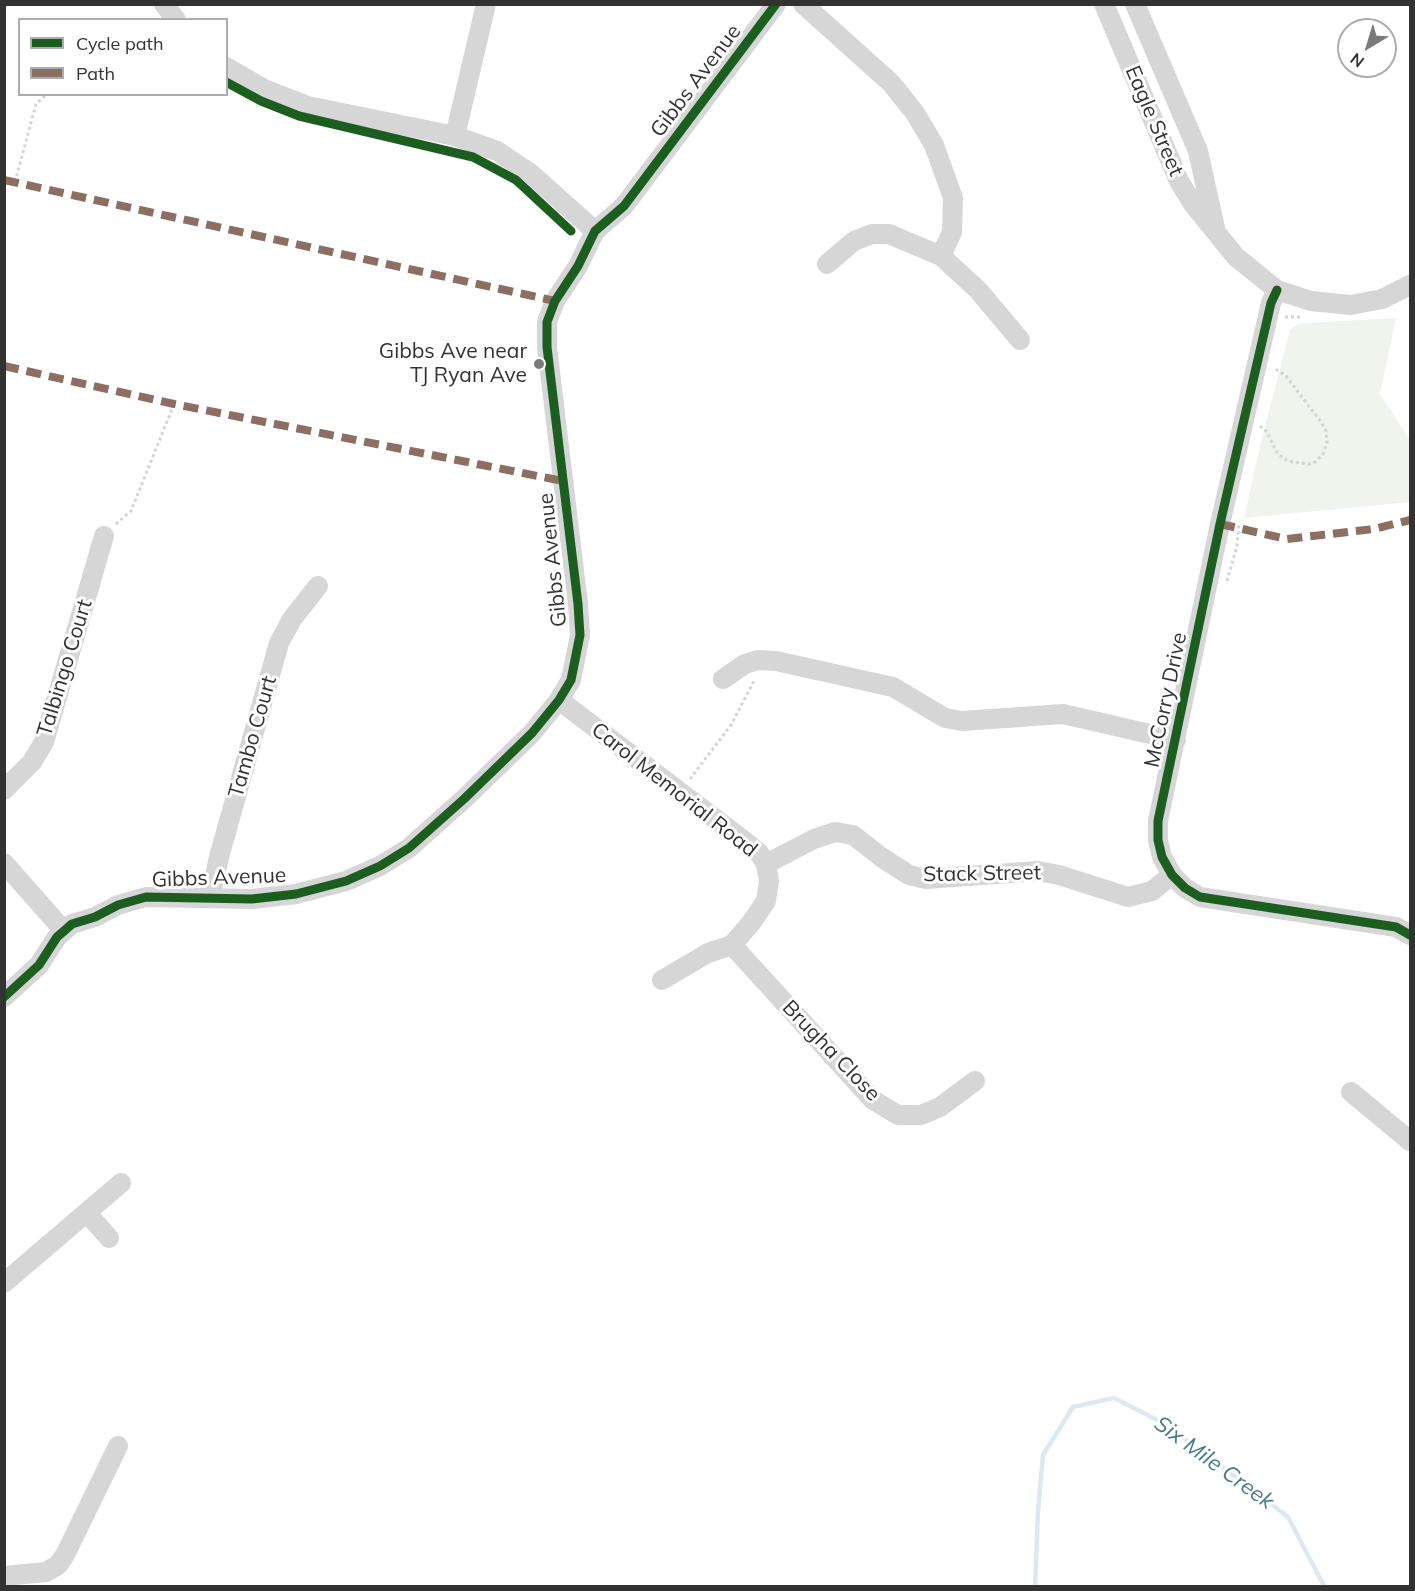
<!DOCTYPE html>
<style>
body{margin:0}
#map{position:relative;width:1415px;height:1591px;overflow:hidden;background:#fff;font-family:Mulish,sans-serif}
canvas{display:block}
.frame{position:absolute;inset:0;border:6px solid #323232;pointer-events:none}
.legend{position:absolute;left:18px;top:18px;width:210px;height:78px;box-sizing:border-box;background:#fff;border:2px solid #adadad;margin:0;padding:8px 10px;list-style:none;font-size:18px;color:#323232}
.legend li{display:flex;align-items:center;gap:12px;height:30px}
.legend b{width:30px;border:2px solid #adadad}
.north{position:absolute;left:1337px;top:18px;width:60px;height:60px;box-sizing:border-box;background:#fff;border:2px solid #adadad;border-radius:50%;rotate:218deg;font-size:16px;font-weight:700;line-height:24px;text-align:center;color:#323232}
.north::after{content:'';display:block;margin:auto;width:21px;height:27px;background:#7a7a7a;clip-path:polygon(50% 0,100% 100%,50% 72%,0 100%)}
</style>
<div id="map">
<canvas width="1415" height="1591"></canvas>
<div class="frame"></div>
<ul class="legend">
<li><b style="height:8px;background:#1b5e20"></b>Cycle path</li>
<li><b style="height:8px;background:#8d6e63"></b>Path</li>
</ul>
<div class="north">N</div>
</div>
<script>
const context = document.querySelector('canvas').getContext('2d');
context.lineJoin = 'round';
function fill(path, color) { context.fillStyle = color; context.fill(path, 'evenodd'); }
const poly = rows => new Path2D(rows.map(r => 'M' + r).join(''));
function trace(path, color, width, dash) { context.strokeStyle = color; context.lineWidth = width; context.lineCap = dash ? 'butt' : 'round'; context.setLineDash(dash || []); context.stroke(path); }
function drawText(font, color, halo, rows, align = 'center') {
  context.font = font + ' Mulish,sans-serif'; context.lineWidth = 6; context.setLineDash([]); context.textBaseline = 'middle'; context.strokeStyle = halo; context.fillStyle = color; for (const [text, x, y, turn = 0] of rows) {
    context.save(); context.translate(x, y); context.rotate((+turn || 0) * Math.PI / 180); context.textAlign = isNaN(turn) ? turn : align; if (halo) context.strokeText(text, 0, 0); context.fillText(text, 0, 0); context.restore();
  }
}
fill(poly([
 [1396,318,1380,394,1410,440,1410,502,1244,518,1260,446,1290,330,1299,324,1307,323]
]), '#f1f3ed');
trace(poly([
 [1035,1586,1038,1511,1043,1455,1073,1407,1114,1398,1167,1425,1288,1517,1324,1586]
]), '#dbeaf0', 4.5);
trace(poly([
 [15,182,36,104,47,94],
 [1285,317,1300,317],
 [1260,426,1267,432,1276,451,1284,459,1292,462,1310,464,1315,462,1323,454,1327,443,1326,431,1321,422,1286,376,1274,368],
 [116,524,131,511,174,404],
 [1227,581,1237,546,1239,523],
 [690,779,731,725,755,679]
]), '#d4d4d4', 3, [3, 3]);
trace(poly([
 [164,4,176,20],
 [803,4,891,83,915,113,934,145,953,198,952,232,941,256],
 [1104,4,1179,181,1193,204,1236,257,1277,290,1311,301,1351,305,1382,299,1410,285],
 [1135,4,1198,151,1215,228],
 [226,67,264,89,308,106,455,136,497,151,530,173,595,231],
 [455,136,486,4],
 [827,264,854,241,872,234,889,234,941,256,978,290,1020,340],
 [1277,290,1271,303,1220,524,1158,821,1158,840,1162,857,1172,875,1185,888,1200,897,1396,927,1410,935],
 [723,679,745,664,758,660,776,661,893,687,945,718,962,721,1063,714,1176,740],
 [559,700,747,843,759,853,766,864,769,881,766,901,751,923,732,945,708,953,662,980],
 [4,790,32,762,44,742,104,536],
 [4,863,64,931],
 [766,864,814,839,835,832,853,835,881,857,909,875,926,879,1038,871,1059,875,1128,897,1152,891,1172,875],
 [210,898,219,857,279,643,292,619,318,586],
 [732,945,873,1100,898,1115,921,1115,940,1107,975,1081],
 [4,997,39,965,57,937,64,931,72,924,95,917,118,905,146,897,252,899,296,894,346,881,380,866,409,848,464,799,532,733,559,700,571,680,580,635,578,604,547,347,547,322,555,301,578,266,595,231,624,206,776,4],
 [1351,1092,1410,1141],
 [87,1213,109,1238],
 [4,1283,121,1183],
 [4,1576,46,1572,58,1565,65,1555,118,1446]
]), '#d6d6d6', 20);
trace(poly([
 [4,180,555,301],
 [4,366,174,404,563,481],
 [1220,524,1287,539,1374,529,1410,520]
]), '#8d6e63', 8, [15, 8]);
trace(poly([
 [226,82,261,101,299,116,473,157,516,180,571,231],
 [1277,290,1271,303,1220,524,1158,821,1158,840,1162,857,1172,875,1185,888,1200,897,1396,927,1410,935],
 [4,997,39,965,57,937,64,931,72,924,95,917,118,905,146,897,252,899,296,894,346,881,380,866,409,848,464,799,532,733,559,700,571,680,580,635,578,604,547,347,547,322,555,301,578,266,595,231,624,206,776,4]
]), '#1b5e20', 9);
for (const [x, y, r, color] of [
 [539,364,6,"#7a7a7a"]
]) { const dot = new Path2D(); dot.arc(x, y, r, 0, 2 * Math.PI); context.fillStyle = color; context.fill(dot); trace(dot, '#fff', 2); }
drawText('21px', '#323232', '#fff', [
 ["Gibbs Avenue",696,81,-53],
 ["Eagle Street",1154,121,67],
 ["Gibbs Avenue",553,560,-96],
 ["Talbingo Court",65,668,-73],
 ["McCorry Drive",1166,700,-78],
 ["Tambo Court",253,737,-74],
 ["Carol Memorial Road",674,790,38],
 ["Stack Street",982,874,-1],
 ["Gibbs Avenue",219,878,-2],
 ["Brugha Close",831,1051,46]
]);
drawText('21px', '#323232', '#fff', [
 ["Gibbs Ave near",527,352],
 ["TJ Ryan Ave",527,376]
], 'right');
drawText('italic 22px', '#447990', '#fff', [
 ["Six Mile Creek",1214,1463,36]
]);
</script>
